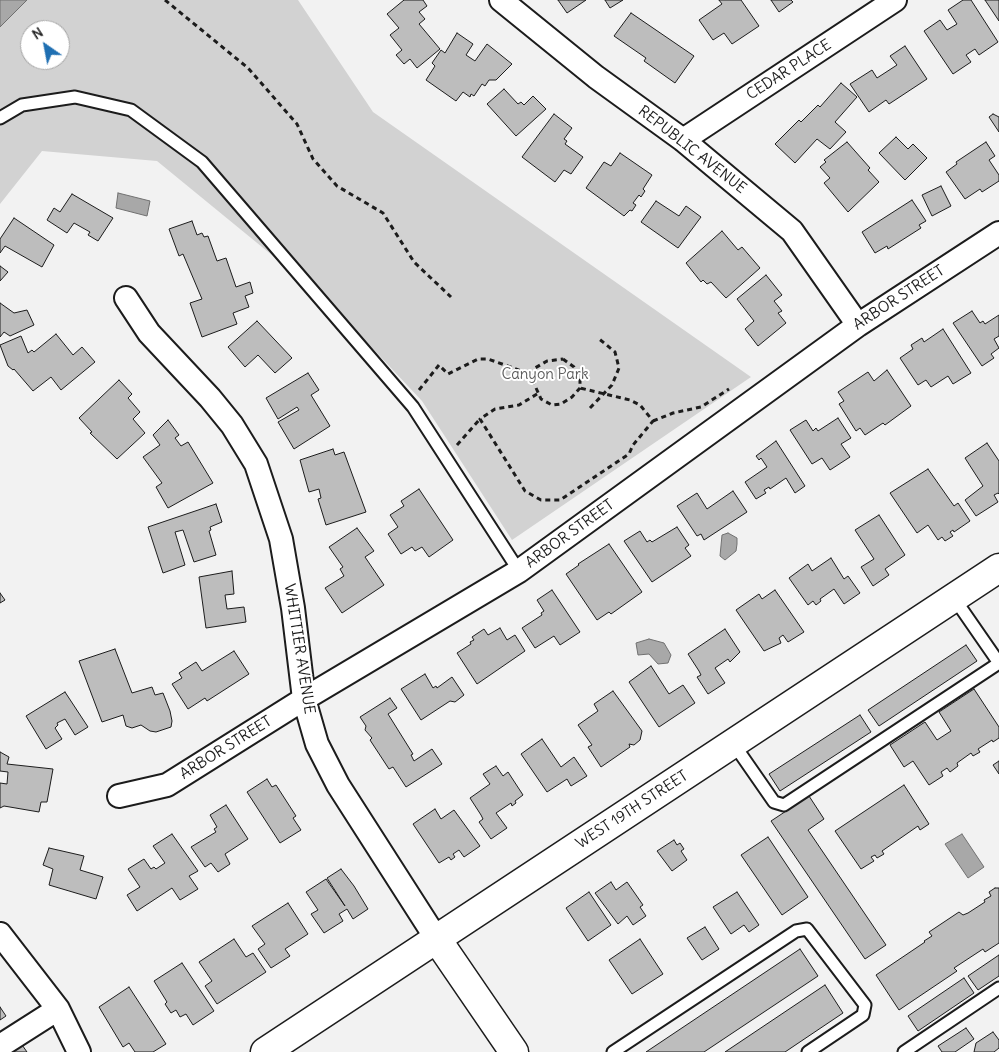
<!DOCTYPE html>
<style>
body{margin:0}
#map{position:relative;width:999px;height:1052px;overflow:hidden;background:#f2f2f2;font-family:Delius,sans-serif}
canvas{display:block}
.north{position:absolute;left:20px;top:20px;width:50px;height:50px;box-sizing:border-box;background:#fff;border:1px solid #a4a4a4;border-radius:50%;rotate:327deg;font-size:14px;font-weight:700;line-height:20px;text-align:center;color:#1c1c1c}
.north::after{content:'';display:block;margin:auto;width:18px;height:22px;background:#1f6fb2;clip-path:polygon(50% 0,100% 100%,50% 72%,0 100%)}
</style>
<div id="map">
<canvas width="999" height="1052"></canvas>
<div class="north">N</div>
</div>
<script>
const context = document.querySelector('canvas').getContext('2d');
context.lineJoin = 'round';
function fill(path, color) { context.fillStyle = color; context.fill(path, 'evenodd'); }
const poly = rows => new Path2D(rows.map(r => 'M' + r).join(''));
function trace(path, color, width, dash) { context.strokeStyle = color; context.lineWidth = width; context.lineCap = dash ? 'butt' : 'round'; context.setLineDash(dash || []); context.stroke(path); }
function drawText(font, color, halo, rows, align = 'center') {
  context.font = font + ' Delius,sans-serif'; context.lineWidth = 4; context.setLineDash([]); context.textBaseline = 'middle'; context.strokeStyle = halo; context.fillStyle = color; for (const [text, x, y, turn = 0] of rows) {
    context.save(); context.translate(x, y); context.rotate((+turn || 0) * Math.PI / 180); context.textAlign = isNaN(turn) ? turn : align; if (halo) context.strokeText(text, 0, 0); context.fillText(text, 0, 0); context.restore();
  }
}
fill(poly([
 [0,0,298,0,373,112,751,377,512,540,422,401,328,301,157,161,42,151,0,204],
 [30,30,60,30,60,60,30,60]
]), '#d2d2d2');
const water = poly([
 [0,0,27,0,0,27,0,0],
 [118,193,150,201,147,216,116,208,118,193],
 [728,533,737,538,737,544,736,551,725,560,720,556,722,535,728,533],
 [649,639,664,643,671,655,668,663,658,664,649,654,638,655,636,643,649,639],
 [962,834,984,867,968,878,945,844,962,834]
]);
fill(water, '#a8a8a8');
trace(water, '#707070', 1);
const building = poly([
 [404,0,423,0,427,6,419,12,425,19,419,24,440,49,417,68,410,59,404,64,396,55,402,50,390,35,399,28,387,14,404,0],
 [558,0,586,0,567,13,558,0],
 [605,0,623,0,610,8,605,0],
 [719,0,741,0,759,26,732,44,724,33,713,40,699,20,722,4,719,0],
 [771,0,791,0,793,2,779,12,771,0],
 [963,0,971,0,998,42,979,55,975,49,966,55,971,62,953,74,924,31,940,20,947,30,957,24,948,10,963,0],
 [985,0,999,0,999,21,985,0],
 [631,13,694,56,675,83,644,61,646,58,614,36,631,13],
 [457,33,473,44,466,55,475,61,487,44,512,64,496,80,489,80,485,86,482,84,474,96,471,94,470,97,463,92,456,101,426,80,435,66,432,63,441,50,445,53,457,33],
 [905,46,927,79,889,104,886,100,869,112,850,84,872,70,877,78,897,65,890,56,905,46],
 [841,83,857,97,835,122,846,132,830,149,817,139,795,163,775,144,799,120,801,122,818,105,820,107,841,83],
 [504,89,518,104,521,102,524,105,533,96,546,109,516,136,487,104,504,89],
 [554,114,572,128,564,139,567,141,565,144,583,157,571,174,564,170,555,182,522,157,554,114],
 [993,114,999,117,999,132,989,117,993,114],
 [896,137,908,149,913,144,927,158,905,180,879,153,896,137],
 [847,142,870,168,868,170,879,182,848,212,824,183,830,178,820,167,826,162,824,160,847,142],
 [986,142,995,156,989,160,999,175,999,181,982,192,980,189,965,199,946,172,957,164,956,162,986,142],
 [620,153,652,175,643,189,645,191,641,197,639,195,633,203,636,205,632,211,630,210,624,216,586,188,604,162,611,166,620,153],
 [941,186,951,206,932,216,922,195,941,186],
 [72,194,113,218,98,241,88,235,90,232,74,223,67,233,47,220,54,208,60,212,72,194],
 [912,200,926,221,919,225,921,228,888,249,887,246,875,253,862,232,912,200],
 [656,201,679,216,686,206,701,217,678,248,641,222,656,201],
 [14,218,54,245,42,267,5,246,0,253,0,239,14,218],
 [192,221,197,235,202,233,204,237,208,236,217,261,226,258,236,287,250,282,253,293,245,296,249,307,233,313,237,324,202,337,190,303,202,299,183,254,179,256,169,229,192,221],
 [722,231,738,250,742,247,760,268,726,298,711,282,707,284,703,280,701,282,686,263,722,231],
 [0,266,8,272,0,281,0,266],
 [766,275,782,295,774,301,782,311,778,313,786,323,758,346,745,329,754,321,737,299,766,275],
 [0,303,14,313,27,310,34,325,10,336,4,332,0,337,0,303],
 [972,311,980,323,983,321,985,324,999,315,999,336,994,339,999,348,991,354,994,358,982,366,953,323,972,311],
 [257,321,292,358,275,373,258,355,245,367,228,347,257,321],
 [943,329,971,373,953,384,948,376,931,387,926,380,918,385,900,358,913,349,911,345,922,338,924,342,943,329],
 [56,334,73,355,82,347,95,362,61,390,51,377,33,391,14,369,13,370,8,366,0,345,21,336,28,353,32,350,34,352,56,334],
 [887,370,911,406,885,425,883,423,865,435,860,428,856,431,839,404,844,401,838,392,868,372,874,381,887,370],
 [308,373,319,390,311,395,330,426,294,449,278,422,299,410,297,407,278,419,266,398,308,373],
 [119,380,132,394,128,398,140,412,133,419,145,433,117,459,90,433,92,432,79,418,119,380],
 [838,418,851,438,841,444,850,457,830,470,822,458,812,464,790,430,806,420,813,431,816,428,818,431,838,418],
 [168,420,179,435,175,438,181,446,188,442,213,483,168,508,156,487,162,483,143,457,160,445,153,435,168,420],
 [776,441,805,486,795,493,786,478,770,489,769,487,764,490,766,493,756,499,745,482,767,467,761,458,759,460,756,456,776,441],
 [987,443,999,461,999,494,998,493,994,495,998,502,976,516,965,500,983,486,965,458,987,443],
 [333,449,335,455,344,452,366,512,326,525,318,499,321,498,319,489,309,492,300,460,333,449],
 [928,469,954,506,958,503,970,521,954,532,953,530,950,532,953,536,945,541,942,537,938,540,928,525,917,533,890,493,928,469],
 [419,489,453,540,429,557,422,547,415,551,412,547,401,554,388,534,398,527,390,515,404,506,401,501,419,489],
 [733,491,747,512,704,540,701,534,697,536,677,506,697,493,707,509,733,491],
 [216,504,222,522,210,527,211,530,209,531,216,555,194,562,183,530,175,532,185,565,163,573,148,527,216,504],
 [879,515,905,555,885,569,889,575,873,586,861,567,874,559,855,530,879,515],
 [677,527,689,545,685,548,691,556,652,582,624,541,640,531,647,542,650,540,652,542,677,527],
 [357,528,374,551,365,557,384,585,342,613,325,588,344,576,340,569,343,567,329,547,357,528],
 [609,544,642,592,611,614,609,612,597,620,566,574,579,565,578,564,609,544],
 [831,558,844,579,848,576,860,593,844,604,834,589,820,599,821,601,816,605,813,601,808,605,789,578,808,564,812,571,831,558],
 [232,571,234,594,225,595,227,609,244,607,246,622,206,628,199,577,232,571],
 [552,590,580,632,560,645,554,636,535,648,522,628,542,615,541,613,544,611,537,600,552,590],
 [775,590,804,632,788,642,783,635,779,638,781,643,764,651,736,610,759,594,762,599,775,590],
 [0,593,5,600,0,603,0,593],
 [500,628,507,640,515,635,525,651,477,684,457,653,471,644,470,642,474,640,472,637,484,629,488,635,500,628],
 [725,629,740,652,730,662,728,659,715,668,725,683,708,694,697,677,701,675,699,671,688,654,725,629],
 [966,645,977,661,879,726,868,710,966,645],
 [115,649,132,693,152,687,155,695,163,693,170,711,172,721,171,727,156,732,150,731,141,725,132,728,126,726,123,715,102,722,79,661,115,649],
 [234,651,249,674,207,701,205,698,188,709,172,684,182,678,179,673,196,662,202,671,234,651],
 [651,666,669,694,683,685,695,703,659,727,629,682,651,666],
 [425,674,433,688,436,686,437,688,452,677,464,695,455,702,450,701,421,720,401,689,425,674],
 [974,689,999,727,999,738,993,742,992,740,978,749,980,752,973,756,971,753,957,763,958,766,950,772,947,768,941,772,943,776,929,785,913,761,904,767,890,745,925,722,937,740,951,731,939,712,974,689],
 [613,691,642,731,640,740,634,745,629,744,630,747,601,767,588,747,592,745,578,725,598,711,594,704,613,691],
 [65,692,88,727,75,735,65,719,57,723,58,725,55,728,62,739,46,749,26,716,65,692],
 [390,698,397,708,388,714,413,754,411,755,414,761,432,749,442,764,406,787,393,767,389,769,370,740,372,738,365,730,366,726,360,717,390,698],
 [860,715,871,732,780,791,769,774,860,715],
 [542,739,561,767,574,757,587,776,571,786,567,779,547,792,521,754,542,739],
 [0,752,9,757,7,764,53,769,47,802,41,802,39,812,4,806,0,808,0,783,7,784,8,772,0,771,0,752],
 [999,761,999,774,993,765,999,761],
 [496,766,503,776,508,772,523,795,515,801,516,803,512,806,511,803,496,813,507,828,491,839,479,822,483,819,481,815,470,798,490,784,483,774,496,766],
 [267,779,272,787,276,785,296,816,293,818,301,830,280,843,247,792,267,779],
 [904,785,929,824,920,830,918,826,882,851,884,854,877,858,875,855,871,857,874,861,861,869,835,831,904,785],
 [809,796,824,819,808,830,886,945,865,959,771,821,809,796],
 [226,805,248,839,225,854,230,864,218,872,211,863,205,867,191,847,216,832,214,829,217,827,210,815,226,805],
 [435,809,441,819,454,810,480,846,464,857,459,850,453,854,455,857,451,860,449,857,439,863,413,824,435,809],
 [172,834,198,871,189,876,198,889,180,900,172,888,137,911,127,895,140,887,128,869,144,859,151,869,154,867,156,869,165,863,153,846,172,834],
 [768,837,808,897,782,915,741,855,768,837],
 [674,840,677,845,680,843,684,849,681,851,687,860,672,871,657,851,674,840],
 [49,848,84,856,80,870,103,877,96,899,49,885,53,869,43,865,49,848],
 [341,869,354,886,368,909,353,919,347,909,339,914,343,921,324,933,311,914,318,910,306,892,326,879,345,906,327,878,341,869],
 [611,882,616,890,627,882,643,905,640,907,646,916,633,925,627,916,618,924,595,893,611,882],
 [995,888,999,888,999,943,985,952,983,949,954,968,957,971,899,1010,876,975,925,942,924,941,932,936,929,932,959,912,963,915,968,913,985,902,984,900,991,896,989,892,995,888],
 [589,892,611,925,588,941,566,908,589,892],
 [737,892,759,925,749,932,744,925,731,934,713,907,737,892],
 [288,903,308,934,285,949,290,956,271,968,258,949,265,944,252,926,288,903],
 [705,927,719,949,702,960,687,938,705,927],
 [234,939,246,957,253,953,266,972,217,1004,205,986,212,981,199,962,234,939],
 [640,939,663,974,632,994,609,960,640,939],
 [800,949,818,976,704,1052,646,1052,800,949],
 [999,955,999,976,978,990,968,976,999,955],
 [182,963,214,1011,193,1025,186,1014,180,1017,176,1010,171,1013,165,1004,167,1002,154,981,182,963],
 [964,978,974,993,918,1031,908,1016,964,978],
 [825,985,843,1013,785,1052,725,1052,825,985],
 [129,987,166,1044,153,1052,135,1052,129,1043,123,1047,99,1007,129,987],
 [0,1007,6,1016,0,1020,0,1007],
 [966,1028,974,1039,955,1052,942,1052,938,1046,966,1028],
 [993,1032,999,1040,999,1048,994,1052,974,1052,976,1043,993,1032],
 [20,1042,27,1052,4,1052,20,1042]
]);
fill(building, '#bdbdbd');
trace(building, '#1c1c1c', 1);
const service = poly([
 [0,118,22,105,75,97,131,110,202,162,413,407,519,571],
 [954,598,999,663],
 [733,743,774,802,784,805,999,663],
 [613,1052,796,931,807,929,865,1005,863,1015,808,1052],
 [904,1052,999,988]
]);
const minor = poly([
 [501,0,596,77,683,140,792,231,858,325],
 [683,140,895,0],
 [126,298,149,333,210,398,232,425,256,464,281,539,293,608,304,699,317,744,338,785,436,938],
 [119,796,167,785,304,699,519,571,858,325,999,233],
 [0,934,58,1009,79,1052],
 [0,1046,58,1009]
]);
const tertiary = poly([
 [436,938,514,1052],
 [265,1052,999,568]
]);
trace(service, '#1c1c1c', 15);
trace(minor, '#1c1c1c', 26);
trace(tertiary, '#1c1c1c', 31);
trace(poly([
 [165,0,248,68,297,124,313,159,337,186,383,213,414,262,451,297],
 [563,359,574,367,580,377,580,388,572,397,561,404,552,405,541,399,532,379,535,368,547,361,563,359],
 [419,390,439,365,448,374,478,359,488,359,533,375],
 [537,394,519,405,495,409,480,419,525,491,541,500,560,500,629,454,633,445,653,421,640,405,630,400,580,388],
 [590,408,612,385,619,368,615,352,598,338],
 [653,421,673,413,701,407,729,389],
 [457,445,480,419]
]), '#1c1c1c', 3, [5, 4]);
trace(service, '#fff', 11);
trace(minor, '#fff', 22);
trace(tertiary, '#fff', 28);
drawText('15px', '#1c1c1c', '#fff', [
 ["CEDAR PLACE",789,70,-33],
 ["REPUBLIC AVENUE",692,150,38],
 ["ARBOR STREET",899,298,-33],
 ["ARBOR STREET",570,534,-36],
 ["WHITTIER AVENUE",299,649,81],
 ["ARBOR STREET",226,748,-32],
 ["WEST 19TH STREET",632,810,-33]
]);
drawText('15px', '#5c5c5c', '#fff', [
 ["Canyon Park",545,375]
]);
</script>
